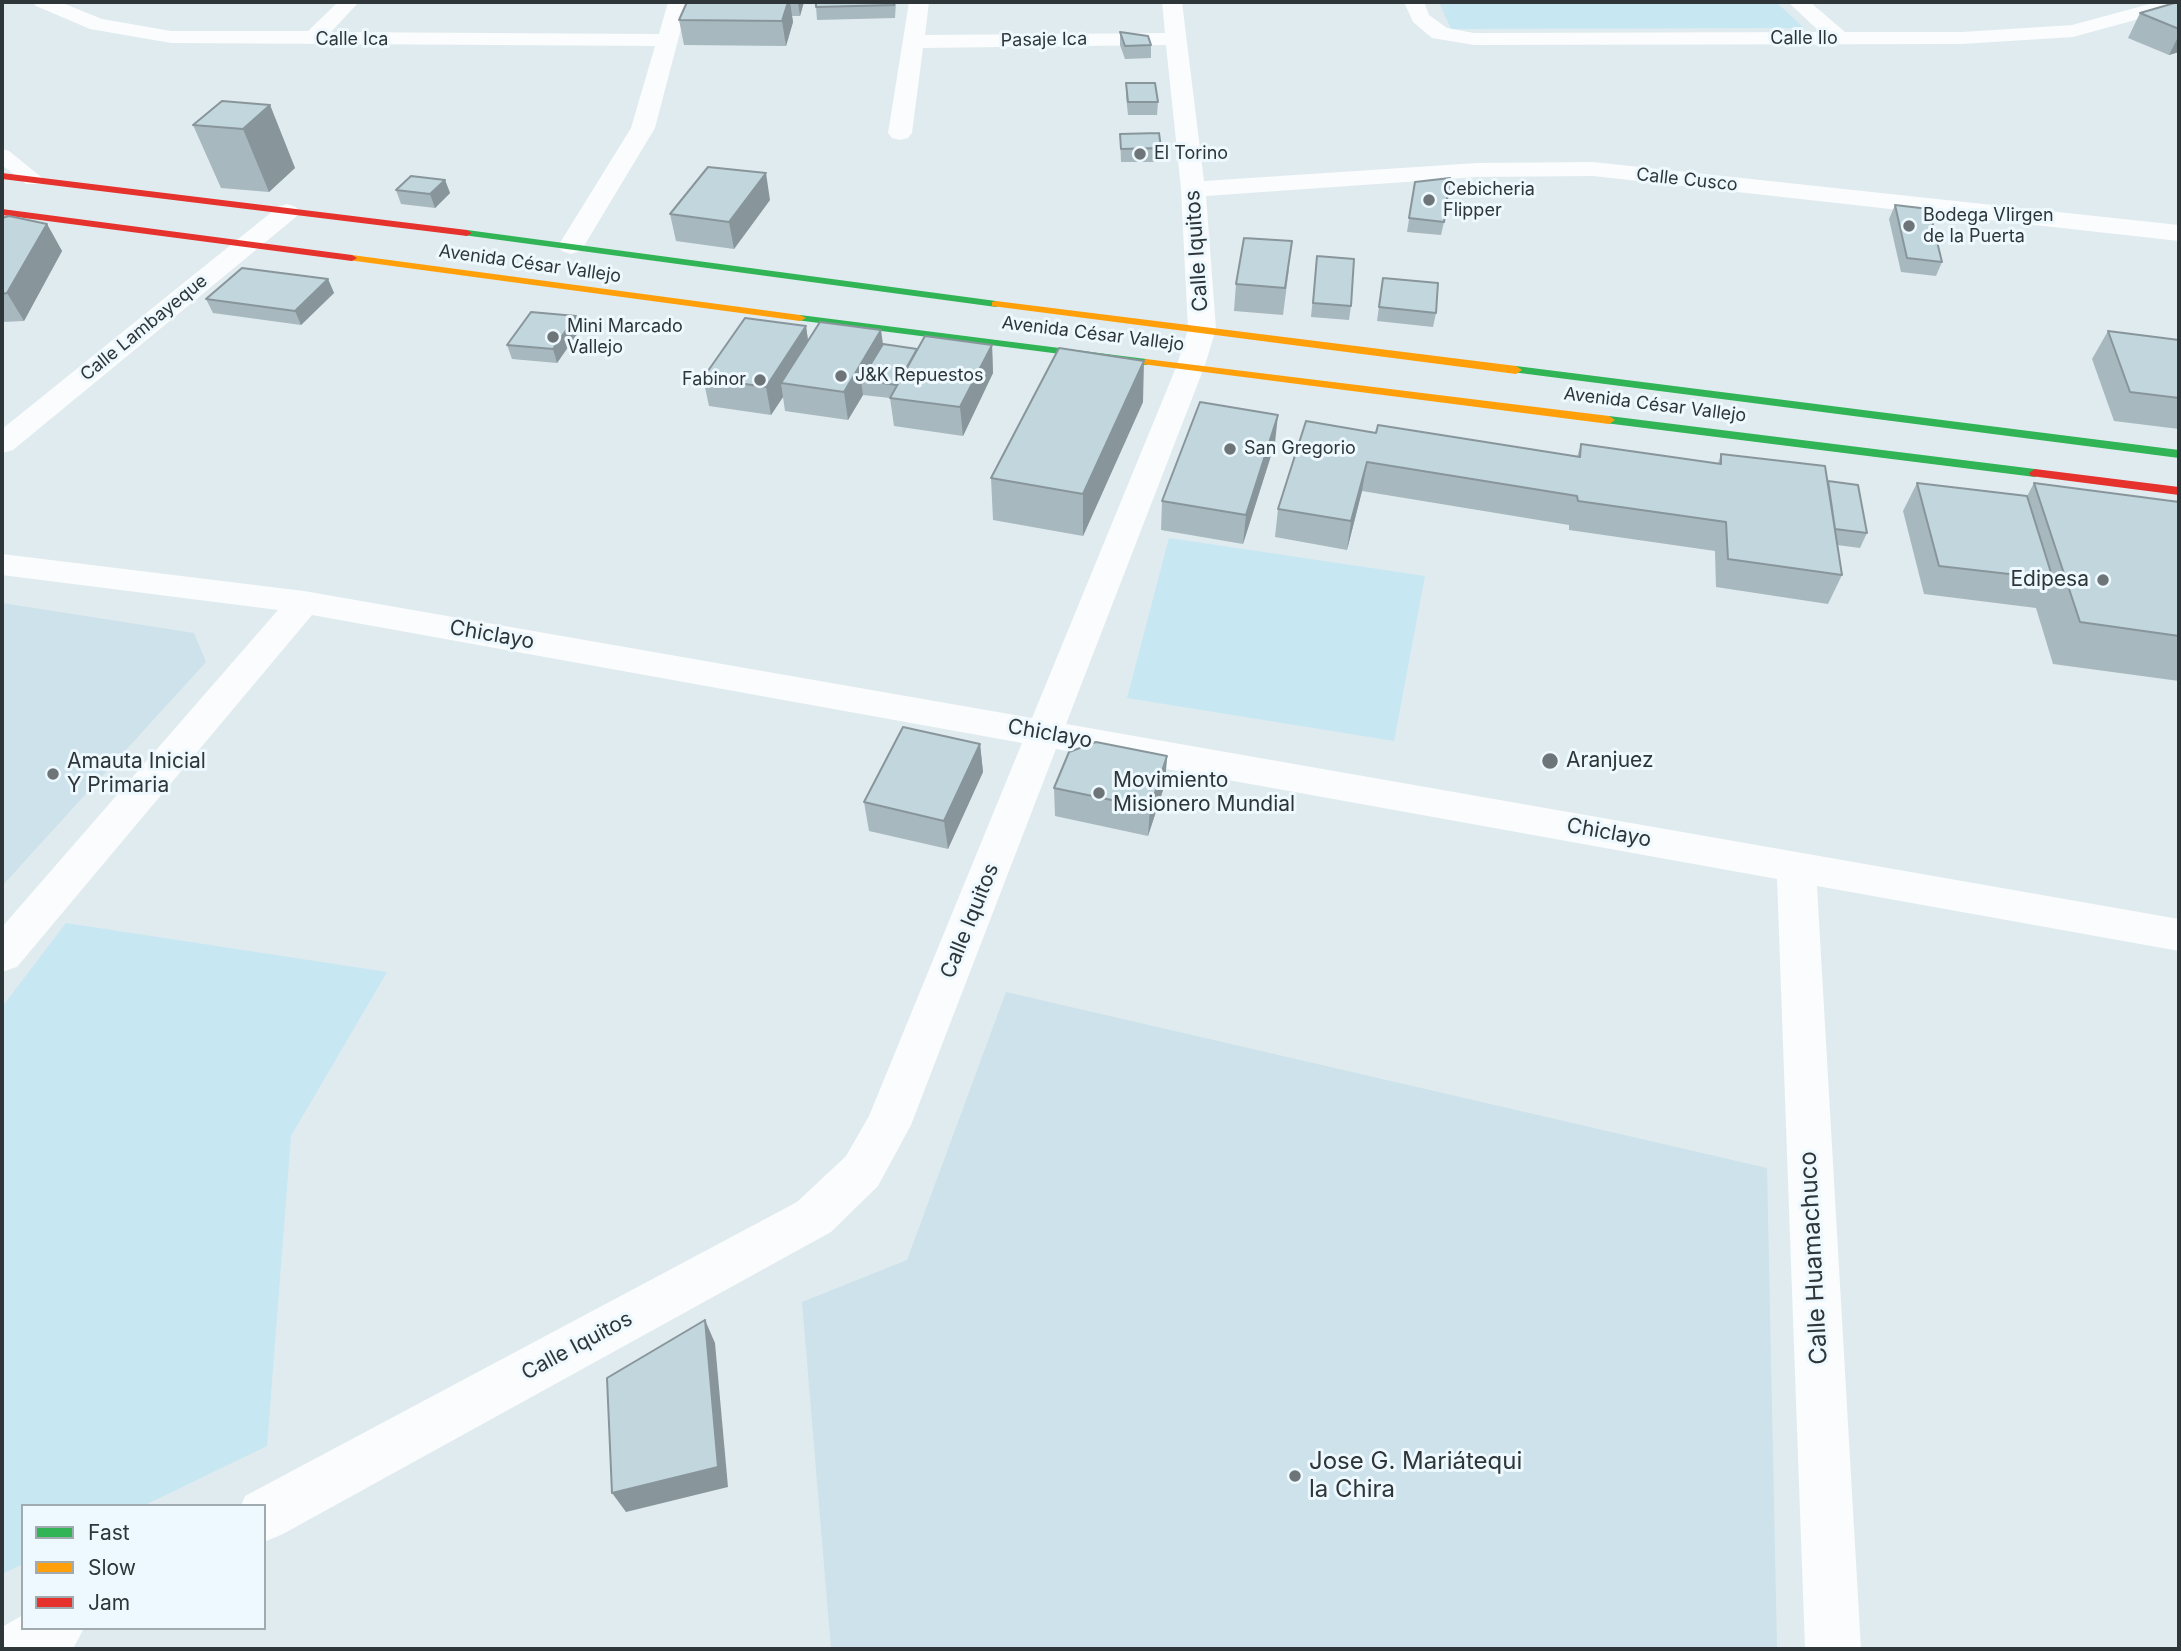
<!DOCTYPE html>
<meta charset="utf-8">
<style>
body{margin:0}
#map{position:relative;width:2181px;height:1651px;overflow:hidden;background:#e0ebef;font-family:Inter,sans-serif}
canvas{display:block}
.frame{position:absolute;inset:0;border:4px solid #2f3639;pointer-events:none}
.legend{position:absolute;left:21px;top:1504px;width:245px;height:126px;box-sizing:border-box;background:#edf9fe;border:2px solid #a1abaf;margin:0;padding:9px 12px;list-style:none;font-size:21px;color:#2f3639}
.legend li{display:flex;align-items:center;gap:14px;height:35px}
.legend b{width:35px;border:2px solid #a1abaf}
</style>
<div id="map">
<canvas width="2181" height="1651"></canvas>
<div class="frame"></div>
<ul class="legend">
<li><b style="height:9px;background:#30b455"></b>Fast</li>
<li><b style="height:9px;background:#ff9f0a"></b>Slow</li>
<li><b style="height:9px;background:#e5322d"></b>Jam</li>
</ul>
</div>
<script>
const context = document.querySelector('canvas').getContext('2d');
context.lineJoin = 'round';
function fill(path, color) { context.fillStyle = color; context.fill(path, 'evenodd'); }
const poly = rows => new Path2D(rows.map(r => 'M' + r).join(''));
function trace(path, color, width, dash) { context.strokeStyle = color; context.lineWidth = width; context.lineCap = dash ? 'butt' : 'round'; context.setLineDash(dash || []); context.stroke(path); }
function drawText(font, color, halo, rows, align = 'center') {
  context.font = font + ' Inter,sans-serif'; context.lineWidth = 6; context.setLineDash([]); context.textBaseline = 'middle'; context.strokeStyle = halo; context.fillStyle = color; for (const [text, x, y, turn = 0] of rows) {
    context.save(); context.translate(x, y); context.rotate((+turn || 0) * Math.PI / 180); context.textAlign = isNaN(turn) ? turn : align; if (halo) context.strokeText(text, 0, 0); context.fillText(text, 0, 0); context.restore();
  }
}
fill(poly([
 [2,603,194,633,206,662,2,886],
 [1006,992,1767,1168,1777,1649,831,1649,802,1302,907,1260]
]), '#cde2ea');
fill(poly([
 [1439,2,1776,2,1804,28,1451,29],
 [1169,538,1425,576,1394,741,1127,698],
 [66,923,387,972,291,1136,267,1446,143,1506,23,1506,23,1564,2,1574,2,1007]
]), '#c7e7f3');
fill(poly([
 [2,149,9,151,40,176,43,180,40,184,26,184,2,165,2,149]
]), '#fafcfd');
fill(poly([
 [33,2,60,2,102,19,171,31,308,31,338,2,359,2,331,32,659,34,668,2,688,2,655,128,584,246,580,251,571,254,562,251,558,246,631,128,655,46,171,43,90,29,36,6,33,2],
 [909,2,929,2,925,35,1165,33,1162,2,1182,2,1204,181,1477,163,1593,162,2179,225,2179,241,1593,176,1477,177,1206,196,1216,329,1205,365,1066,724,2179,919,2179,951,1817,886,1861,1649,1805,1649,1777,879,1056,749,911,1125,878,1186,831,1232,283,1534,264,1542,264,1506,241,1506,245,1496,797,1202,846,1156,869,1116,1022,743,312,615,17,967,2,972,2,927,278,610,2,575,2,554,304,591,1032,718,1177,365,1188,329,1181,189,1166,45,923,48,912,133,908,138,900,140,892,138,888,133,909,2],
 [1404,2,1424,2,1429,15,1447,28,1474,33,1820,32,1788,2,1810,2,1845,32,1962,32,2072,25,2157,2,2179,2,2179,8,2073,37,1962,44,1474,45,1432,38,1413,22,1404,2],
 [287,204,296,207,300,212,296,217,13,450,2,453,2,429,278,207,287,204],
 [23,1615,23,1628,84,1628,73,1649,2,1649,2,1627,23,1615]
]), '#fafcfd');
fill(poly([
 [467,230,996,301,1002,304,996,307,463,235,462,233,467,230],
 [800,315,1146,359,1152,362,1146,365,796,320,796,316,800,315],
 [1516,366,2179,450,2179,458,1512,372,1510,370,1516,366],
 [1609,416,2035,469,2041,473,2035,477,1605,423,1603,420,1609,416]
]), '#30b455');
fill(poly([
 [352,255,800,315,806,318,800,321,348,260,348,256,352,255],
 [996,301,1516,366,1522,370,1516,374,992,306,992,302,996,301],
 [1146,359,1609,416,1615,420,1609,424,1142,364,1140,362,1146,359]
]), '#ff9f0a');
fill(poly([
 [2,173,467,230,472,233,467,236,2,179,2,173],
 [2,209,352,255,357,258,352,261,2,215,2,209],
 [2035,469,2179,487,2179,495,2031,476,2029,473,2035,469]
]), '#e5322d');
fill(poly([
 [687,2,804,2,800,16,792,16,793,22,786,46,684,45,679,20],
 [814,2,896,2,895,18,817,20,816,7,816,2],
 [2179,2,2179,52,2169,55,2128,38,2140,13],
 [1120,32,1151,45,1151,58,1125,59,1120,45],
 [1126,83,1158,102,1157,115,1128,115,1126,96],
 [270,105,295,168,269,192,221,188,193,125],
 [1120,134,1161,148,1161,162,1121,162],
 [445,180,450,193,435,208,401,204,396,190],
 [1415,182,1444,222,1441,235,1407,232],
 [770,200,734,249,676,241,670,214],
 [1895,205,1942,262,1936,276,1901,272,1889,219],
 [2,218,47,224,62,251,24,321,2,322],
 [1317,256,1351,306,1349,320,1311,317],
 [1289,269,1283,315,1234,311,1236,284],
 [1383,278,1436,313,1433,327,1377,321],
 [328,279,334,293,301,325,213,313,206,299],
 [806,326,808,341,883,344,918,349,992,345,993,373,963,436,894,426,890,398,863,395,848,420,785,411,783,397,771,415,709,406,703,378],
 [580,330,557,363,512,359,507,345],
 [2108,331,2179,340,2179,429,2114,421,2092,359],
 [1143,402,1083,536,993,520,991,478],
 [1376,433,1577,457,1581,444,1718,463,1721,454,1828,481,1867,533,1860,548,1837,545,1842,575,1828,604,1716,587,1715,551,1569,530,1569,525,1362,491,1347,550,1275,537,1278,509],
 [1275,443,1243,544,1161,530,1162,501],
 [1917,483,2027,496,2034,483,2179,502,2179,681,2053,664,2036,608,1924,594,1903,511],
 [980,744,983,772,948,849,869,831,864,802],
 [1167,756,1165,784,1148,836,1055,816,1054,788]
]), '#a7b8be');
fill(poly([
 [788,2,790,2,793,22,786,46,782,21],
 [798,2,804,2,800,16],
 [2179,35,2179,52,2169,55],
 [270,105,295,168,269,192,243,129],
 [766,173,770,200,734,249,729,222],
 [445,180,450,193,435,208,430,194],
 [47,224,62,251,24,321,7,293],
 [328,279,334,293,301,325,295,311],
 [576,316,580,330,557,363,553,349],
 [806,326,810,354,781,383,783,397,771,415,766,387],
 [881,330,885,358,861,380,863,395,848,420,844,392],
 [992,345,993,373,963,436,960,407],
 [1144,361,1143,402,1083,536,1083,494],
 [1278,415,1275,443,1243,544,1246,515],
 [1367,462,1362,491,1347,550,1351,521],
 [980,744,983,772,948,849,944,821],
 [1167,756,1165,784,1148,836,1150,808],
 [705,1320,715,1343,728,1487,626,1512,612,1493]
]), '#88969b');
const building = poly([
 [687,2,788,2,782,21,679,20,687,2],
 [816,2,894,2,894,5,816,7,816,2],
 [2179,2,2179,29,2140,13,2178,2,2179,2],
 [1120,32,1148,36,1151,45,1125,46,1120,32],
 [1126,83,1155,83,1158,102,1128,102,1126,83],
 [222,101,270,105,243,129,193,125,222,101],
 [1159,133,1161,148,1121,149,1120,134,1159,133],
 [708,167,766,173,729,222,670,214,708,167],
 [411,176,445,180,430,194,396,190,411,176],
 [1450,178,1444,222,1409,218,1415,182,1450,178],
 [1895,205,1929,209,1942,262,1907,258,1895,205],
 [9,216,47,224,7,293,2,294,2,218,9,216],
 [1244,238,1292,241,1285,288,1236,284,1244,238],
 [1317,256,1354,259,1351,306,1313,303,1317,256],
 [242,268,328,279,295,311,206,299,242,268],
 [1383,278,1438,283,1436,313,1379,307,1383,278],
 [531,312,576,316,553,349,507,345,531,312],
 [745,318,806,326,766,387,703,378,745,318],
 [820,322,881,330,844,392,781,383,820,322],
 [2108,331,2179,340,2179,398,2130,392,2108,331],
 [925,336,992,345,960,407,890,398,925,336],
 [883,344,917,349,897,385,861,380,883,344],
 [1059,348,1144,361,1083,494,991,478,1059,348],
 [1200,402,1278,415,1246,515,1162,501,1200,402],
 [1306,421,1376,433,1378,425,1580,457,1581,444,1721,464,1721,454,1825,466,1842,575,1728,559,1726,522,1578,501,1577,496,1367,462,1351,521,1278,509,1306,421],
 [1828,481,1858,485,1867,533,1835,529,1828,481],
 [1917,483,2027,496,2053,579,1939,566,1917,483],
 [2034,483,2179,502,2179,636,2080,622,2034,483],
 [903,727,980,744,944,821,864,802,903,727],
 [1096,742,1167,756,1150,808,1054,788,1069,752,1096,742],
 [705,1320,718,1467,612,1493,607,1378,705,1320]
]);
fill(building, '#c2d6dd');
trace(building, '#88969b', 2);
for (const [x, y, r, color] of [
 [1140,154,7,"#6d7579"],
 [1429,200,7,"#6d7579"],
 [1909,226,7,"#6d7579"],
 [553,337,7,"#6d7579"],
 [841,376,7,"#6d7579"],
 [760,380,7,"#6d7579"],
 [1230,449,7,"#6d7579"],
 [2103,580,7,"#6d7579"],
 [1550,761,9,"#6d7579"],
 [53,774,7,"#6d7579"],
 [1099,793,7,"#6d7579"],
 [1295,1476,7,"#6d7579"]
]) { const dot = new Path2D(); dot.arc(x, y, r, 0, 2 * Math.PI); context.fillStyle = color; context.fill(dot); trace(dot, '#edf9fe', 2.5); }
drawText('18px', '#2f3639', '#edf9fe', [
 ["Calle Ilo",1804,39],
 ["Calle Ica",352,40],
 ["Pasaje Ica",1044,40,-1],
 ["Calle Cusco",1687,180,6],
 ["Avenida César Vallejo",530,264,8],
 ["Calle Lambayeque",144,328,-39],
 ["Avenida César Vallejo",1093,334,7],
 ["Avenida César Vallejo",1655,405,7]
]);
drawText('18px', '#2f3639', '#edf9fe', [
 ["El Torino",1154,154],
 ["Cebicheria",1443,190],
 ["Flipper",1443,211],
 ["Bodega VIirgen",1923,216],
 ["de la Puerta",1923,237],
 ["Mini Marcado",567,327],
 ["Vallejo",567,348],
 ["J&K Repuestos",855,376],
 ["Fabinor",746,380,"right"],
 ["San Gregorio",1244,449]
], 'left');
drawText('21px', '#2f3639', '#edf9fe', [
 ["Calle Iquitos",1197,251,-94],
 ["Chiclayo",492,635,10],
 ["Chiclayo",1050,734,10],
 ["Chiclayo",1609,833,10],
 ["Calle Iquitos",970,921,-68],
 ["Calle Iquitos",577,1346,-28]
]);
drawText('21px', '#2f3639', '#edf9fe', [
 ["Edipesa",2089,580,"right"],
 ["Aranjuez",1566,761],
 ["Amauta Inicial",67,762],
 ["Y Primaria",67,786],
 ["Movimiento",1113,781],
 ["Misionero Mundial",1113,805]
], 'left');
drawText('24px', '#2f3639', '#edf9fe', [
 ["Calle Huamachuco",1814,1258,-93]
]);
drawText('24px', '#2f3639', '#edf9fe', [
 ["Jose G. Mariátequi",1309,1462],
 ["la Chira",1309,1490]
], 'left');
</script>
